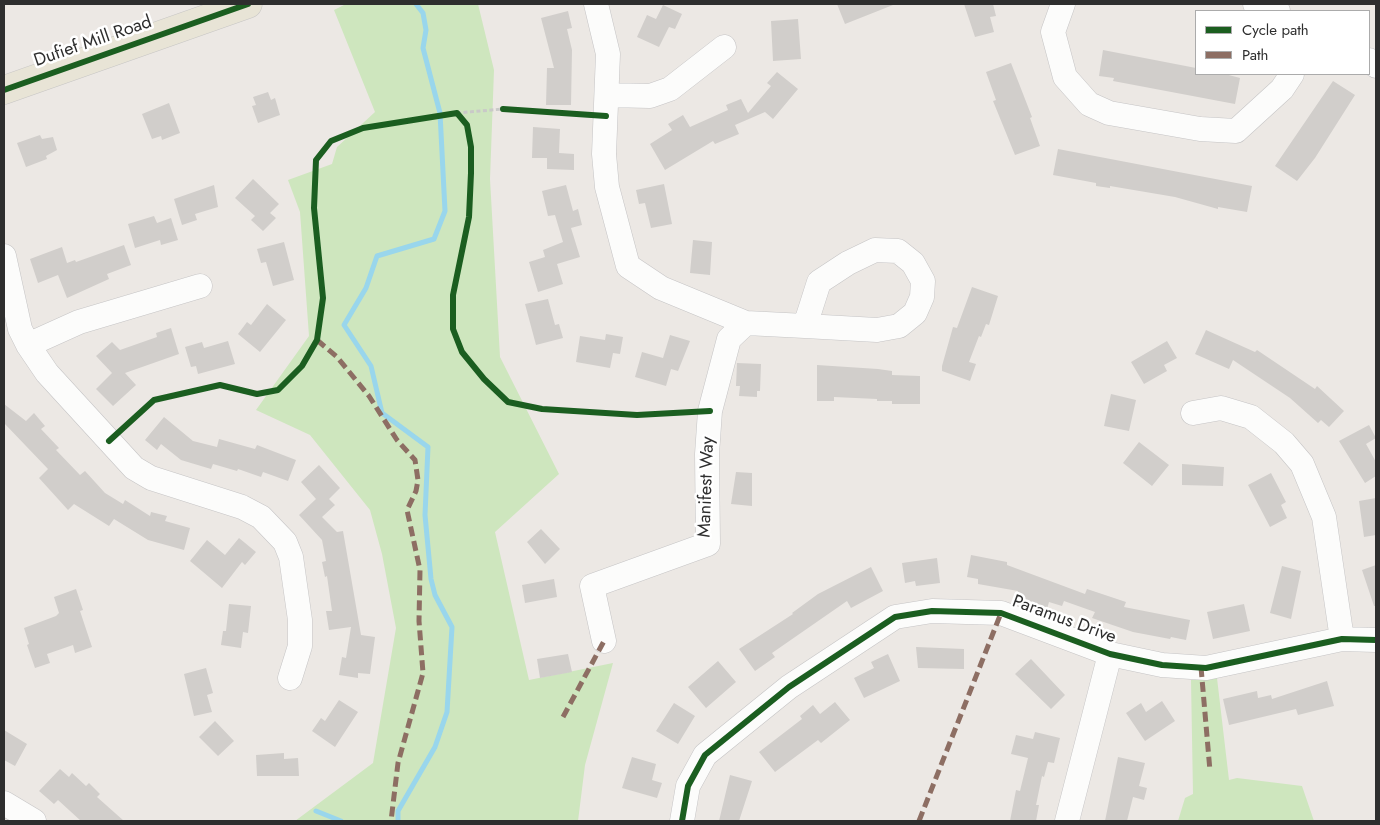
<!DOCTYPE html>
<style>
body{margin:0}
#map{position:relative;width:1380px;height:825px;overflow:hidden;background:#ece8e4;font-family:Jost,sans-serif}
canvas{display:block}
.frame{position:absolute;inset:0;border:5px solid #2e2e2e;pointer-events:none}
.legend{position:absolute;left:1195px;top:10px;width:175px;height:65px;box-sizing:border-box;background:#fff;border:1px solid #ababab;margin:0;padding:6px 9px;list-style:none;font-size:15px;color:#2e2e2e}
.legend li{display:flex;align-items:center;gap:10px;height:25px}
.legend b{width:25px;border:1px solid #ababab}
</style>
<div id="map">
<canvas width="1380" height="825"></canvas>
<div class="frame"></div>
<ul class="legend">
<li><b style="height:6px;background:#1b5e20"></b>Cycle path</li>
<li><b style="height:6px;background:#8d6e63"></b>Path</li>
</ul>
</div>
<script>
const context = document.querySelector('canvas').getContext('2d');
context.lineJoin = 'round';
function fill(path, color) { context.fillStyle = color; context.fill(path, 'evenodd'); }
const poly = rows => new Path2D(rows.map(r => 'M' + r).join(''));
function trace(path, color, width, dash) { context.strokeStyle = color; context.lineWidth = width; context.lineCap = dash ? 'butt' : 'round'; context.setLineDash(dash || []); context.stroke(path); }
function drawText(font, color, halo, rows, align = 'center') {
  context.font = font + ' Jost,sans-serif'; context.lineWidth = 5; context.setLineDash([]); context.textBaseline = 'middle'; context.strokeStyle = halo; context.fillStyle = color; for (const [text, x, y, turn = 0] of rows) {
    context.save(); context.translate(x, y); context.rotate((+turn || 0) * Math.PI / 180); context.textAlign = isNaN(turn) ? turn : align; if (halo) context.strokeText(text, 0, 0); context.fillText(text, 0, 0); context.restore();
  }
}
fill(poly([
 [346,4,478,4,494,70,490,179,500,357,559,474,495,532,529,680,613,663,585,765,578,821,295,821,373,763,396,628,382,554,370,510,310,435,256,410,309,336,300,212,288,180,332,164,337,147,375,112,334,10],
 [1217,678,1229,780,1237,778,1302,786,1314,821,1178,821,1185,798,1193,794,1191,680]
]), '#cee6be');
trace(poly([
 [316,811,341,821],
 [398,821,398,811,435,747,447,712,452,627,435,595,431,579,425,515,428,447,382,413,371,366,344,325,366,288,377,256,434,239,445,211,440,113,423,48,426,30,423,13,416,4]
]), '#99d6ec', 5);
fill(poly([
 [837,4,893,4,893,5,845,24],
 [964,4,993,4,996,16,990,17,994,32,975,37],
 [663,5,682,14,675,29,669,27,659,47,637,37,647,15,656,19],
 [568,11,572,28,567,29,572,50,571,105,546,105,547,68,554,68,541,18],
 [798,19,801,59,773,61,771,21],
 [1103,50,1196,68,1195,74,1225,74,1240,78,1235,104,1113,81,1114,78,1099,76],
 [1011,63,1032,117,1030,118,1040,146,1015,155,993,101,996,100,986,72],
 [777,72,798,89,773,119,765,112,735,125,739,134,715,144,713,141,665,170,650,144,672,130,668,124,683,115,690,127,728,110,726,105,741,99,748,113,771,86,767,83],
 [1333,81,1355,95,1315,158,1297,181,1275,166],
 [268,92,271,100,275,98,280,115,258,123,252,106,256,105,253,97],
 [169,103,180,133,162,140,161,136,152,139,142,114],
 [533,127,560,129,559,153,574,154,574,170,547,169,547,158,532,158],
 [40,135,42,139,53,137,57,150,46,156,47,159,26,167,17,143],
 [1058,149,1252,186,1247,212,1218,207,1218,209,1175,197,1110,186,1110,188,1096,186,1096,183,1053,175],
 [253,179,279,204,270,213,276,218,263,231,251,220,255,216,235,198],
 [664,184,672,224,651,228,645,203,639,204,636,190],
 [214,185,218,207,195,214,197,220,182,225,174,199],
 [566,185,573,211,578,209,582,225,571,228,580,257,557,264,563,284,538,292,529,262,545,257,543,250,563,242,555,215,548,216,542,191],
 [154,216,157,223,171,218,178,240,161,245,160,240,135,248,128,224],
 [693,240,712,242,710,275,690,273],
 [284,242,294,280,273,286,266,262,261,263,257,249],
 [124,245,131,265,107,274,109,279,67,298,58,275,38,283,30,259,62,247,67,263,75,260,76,262],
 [972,287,998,296,989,325,986,324,981,337,979,336,969,362,976,364,970,381,942,371,942,366,953,327,957,328],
 [548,299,555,325,559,324,563,338,536,345,525,304],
 [267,304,286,320,260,352,238,334,247,322,251,325],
 [171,328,179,354,125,373,136,385,113,406,96,389,112,373,96,356,112,342,120,350,157,337,156,333],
 [1206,330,1255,352,1257,350,1315,389,1317,386,1344,411,1329,427,1321,420,1318,423,1290,398,1233,360,1229,369,1195,354],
 [606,334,623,337,620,354,613,353,610,368,576,362,580,336,605,340],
 [670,335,690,341,678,371,671,369,666,386,635,377,642,352,663,358],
 [228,341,235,364,198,374,196,366,191,367,185,347,202,342,204,348],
 [1167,341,1177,358,1164,365,1167,371,1144,384,1131,362],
 [737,363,761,364,760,391,757,391,757,397,739,396,740,386,736,386],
 [817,365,878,369,892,371,892,375,920,376,920,404,892,404,892,401,877,401,877,399,834,397,834,401,817,401],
 [1111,394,1136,400,1129,431,1104,426],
 [4,404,26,421,34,413,45,426,41,429,59,448,56,450,80,475,85,471,105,493,123,504,125,500,150,516,151,512,167,516,165,521,190,528,184,550,148,540,114,519,109,526,74,504,68,510,39,478,48,469,4,423],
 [164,417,193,441,217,447,219,439,255,449,257,445,296,460,288,481,263,472,261,477,238,469,237,471,213,464,211,469,181,460,161,444,157,450,145,440],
 [1369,425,1376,438,1366,444,1376,462,1376,476,1365,483,1339,441],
 [1139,442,1169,465,1152,486,1123,463],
 [1182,464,1224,467,1223,486,1182,485],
 [319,465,340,488,329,499,335,505,322,517,337,532,343,531,361,635,375,637,370,674,358,673,358,678,339,675,342,657,346,658,351,627,329,630,326,611,332,611,327,576,325,577,322,562,326,561,322,540,299,515,316,499,301,482],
 [736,472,752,473,752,506,731,504],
 [1271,473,1286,502,1281,505,1287,518,1270,527,1248,485],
 [1376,498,1376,535,1364,537,1359,501],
 [541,529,560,549,545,564,527,542],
 [239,538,256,552,245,565,242,562,222,588,190,561,207,540,225,555],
 [971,555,1007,562,1007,565,1085,594,1087,589,1126,602,1124,607,1190,620,1186,640,1171,637,1170,639,1133,632,1092,618,1095,612,1064,601,1062,606,1049,602,1047,609,1016,597,1018,591,978,584,978,579,967,577],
 [937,558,940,583,916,586,915,581,905,583,902,563],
 [1376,565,1376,606,1374,606,1362,570],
 [1282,566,1301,571,1291,619,1270,613],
 [871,567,883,591,851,608,847,601,772,653,775,657,755,671,739,649,793,614,792,613,818,594],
 [554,579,557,597,525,603,522,585],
 [76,589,83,610,80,611,92,647,75,653,73,645,47,654,50,663,35,668,27,645,29,644,24,628,56,616,59,613,54,597],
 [229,604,251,606,248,633,243,632,241,648,221,645,223,631,226,631],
 [1244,604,1250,631,1213,639,1207,612],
 [916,647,964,649,964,669,918,668],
 [568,654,572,672,540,678,537,659],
 [888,654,900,681,864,698,854,678,874,668,871,662],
 [1031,659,1065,695,1051,709,1015,674],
 [718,661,736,682,706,708,688,687],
 [206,668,213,693,207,695,212,712,194,716,184,674],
 [1327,681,1334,706,1298,715,1296,709,1229,725,1223,699,1257,691,1258,698,1271,695,1272,699],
 [339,700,358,712,335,747,312,731,321,718,325,721],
 [1162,701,1175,721,1145,741,1126,713,1141,703,1146,712],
 [835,702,850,720,821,743,818,740,775,772,759,752,802,719,800,716,813,705,820,714],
 [674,703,695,716,678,744,656,731],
 [215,721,234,741,218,756,199,737],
 [4,730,27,744,15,766,4,760],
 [1035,732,1060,738,1054,763,1048,762,1044,777,1042,776,1036,805,1039,805,1036,821,1010,821,1016,790,1020,791,1028,758,1011,754,1016,735,1033,739],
 [284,753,284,759,298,758,299,776,257,776,256,755],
 [632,757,656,764,652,780,662,783,657,798,622,788],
 [1118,757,1145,763,1139,786,1147,788,1144,800,1133,797,1127,821,1105,821],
 [60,769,69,777,72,773,86,786,89,783,100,794,97,797,124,821,81,821,58,800,54,804,39,791],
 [730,775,752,781,739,821,719,821]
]), '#d1cecb');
const minor = poly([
 [596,4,608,54,604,154,607,187,628,266,661,288,746,323,805,326,877,330,899,326,915,313,922,297,923,281,913,263,898,251,875,250,848,263,819,282,805,326],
 [1063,4,1053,32,1065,77,1089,104,1109,113,1200,129,1236,131,1282,89,1292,74],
 [1255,4,1278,11],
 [1369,60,1376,66],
 [607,95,650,96,670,89,724,47],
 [4,256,20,329,28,345,47,373,134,468,151,478,242,507,261,517,285,542,291,557,300,620,300,646,290,678],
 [28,345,79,322,200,286],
 [1193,413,1221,408,1251,417,1284,443,1302,464,1324,517,1342,639],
 [604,641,592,586,708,544,707,454,710,411,729,339,746,323],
 [4,803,34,821],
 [682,821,688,786,705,755,789,687,895,617,932,611,1001,613,1110,654,1162,665,1206,668,1342,639,1376,640],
 [1067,821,1110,654]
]);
const major = poly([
 [4,90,248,4]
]);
trace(minor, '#c5c4c5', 25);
trace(major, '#c6c5c4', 29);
trace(poly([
 [457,113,503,109]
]), '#c9c9c8', 3, [4, 2.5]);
trace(minor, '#fcfcfb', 24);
trace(major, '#e8e4d6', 28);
trace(poly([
 [317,340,337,357,369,396,397,440,415,460,418,480,416,491,407,510,420,570,419,621,423,673,398,763,391,821],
 [1201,667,1210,771],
 [563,717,604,641],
 [919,821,1001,613]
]), '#8d6e63', 5, [10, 5]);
trace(poly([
 [4,90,248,4],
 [503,109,606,116],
 [109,441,154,400,220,385,257,394,278,390,302,366,317,340,323,298,314,208,316,160,331,141,363,128,457,113,467,125,471,147,471,173,469,217,453,295,453,329,462,352,484,379,508,402,542,409,637,415,710,411],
 [682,821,688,786,705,755,789,687,895,617,932,611,1001,613,1110,654,1162,665,1206,668,1342,639,1376,640]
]), '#1b5e20', 6);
drawText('18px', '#2e2e2e', '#fff', [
 ["Dufief Mill Road",93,42,-19],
 ["Manifest Way",707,487,-88],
 ["Paramus Drive",1064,620,20]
]);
</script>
